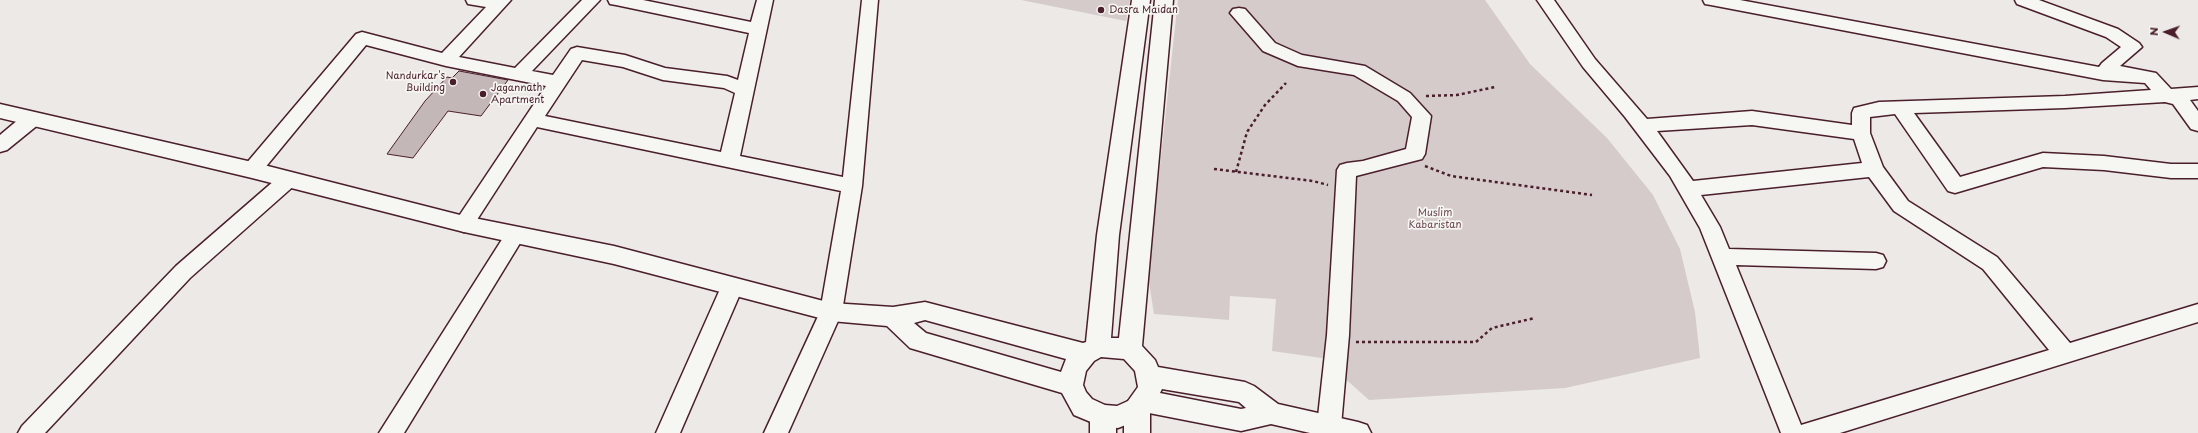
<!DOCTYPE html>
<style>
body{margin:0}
#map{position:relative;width:2198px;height:433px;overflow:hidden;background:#ece9e6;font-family:"Playpen Sans",sans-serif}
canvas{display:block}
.north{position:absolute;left:2146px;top:12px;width:40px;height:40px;-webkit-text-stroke:3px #f6f6f2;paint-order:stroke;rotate:272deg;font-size:11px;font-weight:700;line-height:16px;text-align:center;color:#4a1f2b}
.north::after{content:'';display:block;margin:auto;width:14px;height:18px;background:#4a1f2b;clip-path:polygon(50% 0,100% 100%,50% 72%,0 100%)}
</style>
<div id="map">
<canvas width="2198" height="433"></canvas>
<div class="north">N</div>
</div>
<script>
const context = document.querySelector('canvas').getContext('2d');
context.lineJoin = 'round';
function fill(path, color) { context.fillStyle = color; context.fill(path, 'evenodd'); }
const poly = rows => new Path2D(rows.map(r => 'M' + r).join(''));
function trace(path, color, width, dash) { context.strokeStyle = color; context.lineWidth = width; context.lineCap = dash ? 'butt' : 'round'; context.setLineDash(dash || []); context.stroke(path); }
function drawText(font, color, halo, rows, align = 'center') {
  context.font = font + ' "Playpen Sans",sans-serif'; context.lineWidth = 3.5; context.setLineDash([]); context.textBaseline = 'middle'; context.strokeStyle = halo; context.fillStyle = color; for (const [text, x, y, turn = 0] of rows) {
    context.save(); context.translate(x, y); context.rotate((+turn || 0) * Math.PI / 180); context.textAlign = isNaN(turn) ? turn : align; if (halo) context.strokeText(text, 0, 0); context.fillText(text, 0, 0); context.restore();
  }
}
fill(poly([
 [1021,0,1130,0,1126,21],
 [1178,0,1485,0,1530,64,1607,138,1653,195,1680,249,1695,312,1700,358,1565,388,1369,400,1322,358,1272,351,1276,299,1230,296,1229,320,1154,314,1148,276]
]), '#d4cbca');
const building = poly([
 [459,71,508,80,481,116,448,111,413,158,387,154,425,101,447,77,452,78,459,71]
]);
fill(building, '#c4b7b7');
trace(building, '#4a1f2b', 1);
const street = poly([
 [466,0,511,0,459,57,515,68,582,0,600,0,532,71,553,75,571,49,577,47,625,55,665,68,727,76,738,80,749,33,616,5,610,4,608,0,643,0,751,22,757,0,773,0,740,156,843,177,862,0,878,0,862,186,842,312,788,433,764,433,820,312,841,191,537,127,471,229,464,232,457,229,454,224,457,219,546,86,446,66,366,45,259,175,252,177,245,175,242,170,245,165,356,34,362,32,442,53,486,7,468,4,466,0],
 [582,60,623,67,663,80,724,88,735,93,721,152,545,116,582,60],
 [1537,0,1554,0,1595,59,1647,119,1752,111,1852,125,1852,113,1854,108,1879,102,2065,96,2151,90,2145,83,2103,80,1711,5,1705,4,1703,0,1740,0,2099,67,2102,63,2121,47,2106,37,2017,4,2015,0,2039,0,2118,29,2139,43,2142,47,2120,66,2156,73,2171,89,2198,87,2198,99,2190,100,2198,111,2198,131,2191,129,2173,104,2165,102,2065,108,1914,113,1960,177,2043,153,2104,156,2171,164,2198,164,2198,178,2171,178,2104,170,2043,167,1955,193,1948,191,1895,114,1870,117,1870,133,1883,167,1908,201,1997,257,2070,343,2198,304,2198,322,1840,433,1781,433,1700,228,1670,176,1625,117,1583,67,1537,0],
 [1752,125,1854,139,1862,163,1693,181,1657,131,1752,125],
 [1869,177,1894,211,1983,269,2049,350,1801,425,1736,265,1876,269,1883,267,1886,261,1883,255,1876,253,1729,249,1720,227,1701,195,1869,177],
 [1239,8,1245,9,1275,43,1302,55,1365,66,1410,93,1431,116,1425,154,1422,159,1356,176,1349,335,1341,426,1337,433,1321,433,1317,426,1327,335,1337,170,1340,165,1347,163,1363,161,1406,149,1412,117,1398,101,1354,75,1298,66,1263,51,1230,13,1233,9,1239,8],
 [32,112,39,114,41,119,39,124,7,150,0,152,0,135,25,114,32,112],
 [289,172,296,174,299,179,296,184,190,278,45,433,18,433,22,426,176,266,282,174,289,172],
 [515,227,522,230,525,235,404,433,379,433,508,230,515,227],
 [732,279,739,281,743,287,680,433,656,433,721,287,725,281,732,279]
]);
const secondary = poly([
 [1137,398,1146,401,1150,409,1150,433,1124,433,1124,409,1128,401,1137,398],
 [1103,405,1112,408,1116,416,1116,433,1090,433,1090,416,1094,408,1103,405]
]);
const primary = poly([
 [1132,0,1150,0,1119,235,1111,338,1119,338,1155,0,1173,0,1142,346,1155,360,1158,367,1245,382,1254,386,1278,404,1358,422,1367,425,1371,433,1310,433,1271,424,1241,431,1149,413,1146,417,1118,428,1103,427,1074,415,1062,393,910,348,887,326,831,321,614,264,464,232,252,178,0,118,0,104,252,162,464,216,614,246,831,303,893,307,925,302,1083,343,1086,342,1097,235,1132,0],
 [925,320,1066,359,1061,372,926,333,914,323,925,320],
 [1101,357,1124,359,1135,371,1138,387,1128,401,1117,406,1105,405,1092,399,1086,392,1083,385,1086,371,1094,361,1101,357],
 [1162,389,1239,402,1246,408,1241,409,1160,393,1162,389]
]);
trace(street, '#4a1f2b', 3);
trace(secondary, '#4a1f2b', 3);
trace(primary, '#4a1f2b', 3);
trace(poly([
 [1426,96,1457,95,1495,87],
 [1425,166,1451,176,1592,195],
 [1214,169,1313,181,1328,185],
 [1236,172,1247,132,1265,105,1286,83],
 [1356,342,1476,342,1492,328,1535,318]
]), '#4a1f2b', 2.5, [3, 3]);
fill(street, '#f6f6f2');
fill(secondary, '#f6f6f2');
fill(primary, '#f6f6f2');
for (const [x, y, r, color] of [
 [1101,10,4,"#4a1f2b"],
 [453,82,4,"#4a1f2b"],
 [483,94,4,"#4a1f2b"]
]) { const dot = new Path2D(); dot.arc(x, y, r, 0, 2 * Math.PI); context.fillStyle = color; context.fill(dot); trace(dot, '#f6f6f2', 1.5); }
drawText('10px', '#4a1f2b', '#f6f6f2', [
 ["Dasra Maidan",1109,10],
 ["Nandurkar's",445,76,"right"],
 ["Building",445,88,"right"],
 ["Jagannath",491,88],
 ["Apartment",491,100]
], 'left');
drawText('10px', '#6c4a53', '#f6f6f2', [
 ["Muslim",1435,213],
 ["Kabaristan",1435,225]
]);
</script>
